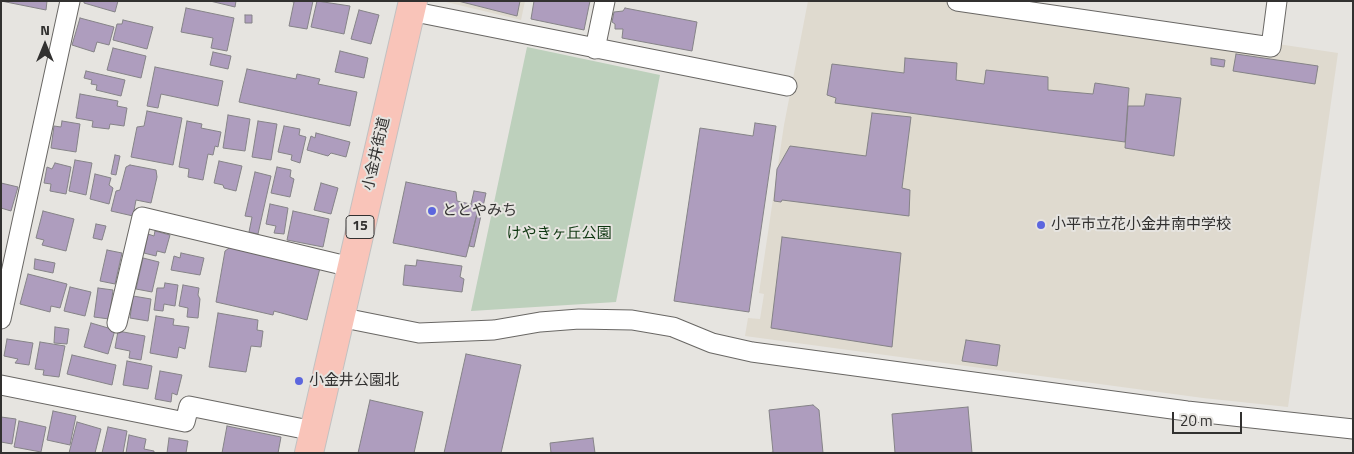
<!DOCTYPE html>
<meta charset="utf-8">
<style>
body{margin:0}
#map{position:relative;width:1354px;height:454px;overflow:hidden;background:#e6e4e0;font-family:"Titillium Web",sans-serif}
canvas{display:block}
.frame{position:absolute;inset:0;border:2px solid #323130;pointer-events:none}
.north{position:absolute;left:20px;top:20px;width:50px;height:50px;-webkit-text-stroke:4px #e6e4e0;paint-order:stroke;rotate:0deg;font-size:14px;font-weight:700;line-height:20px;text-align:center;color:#323130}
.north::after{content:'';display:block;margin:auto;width:18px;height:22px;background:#323130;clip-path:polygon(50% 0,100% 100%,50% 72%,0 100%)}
.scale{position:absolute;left:1172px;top:412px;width:70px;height:22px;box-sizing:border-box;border:2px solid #323130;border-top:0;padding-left:6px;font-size:15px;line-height:18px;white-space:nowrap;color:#323130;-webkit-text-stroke:4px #e6e4e0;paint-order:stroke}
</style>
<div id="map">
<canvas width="1354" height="454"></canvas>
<div class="frame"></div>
<div class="north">N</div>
<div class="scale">20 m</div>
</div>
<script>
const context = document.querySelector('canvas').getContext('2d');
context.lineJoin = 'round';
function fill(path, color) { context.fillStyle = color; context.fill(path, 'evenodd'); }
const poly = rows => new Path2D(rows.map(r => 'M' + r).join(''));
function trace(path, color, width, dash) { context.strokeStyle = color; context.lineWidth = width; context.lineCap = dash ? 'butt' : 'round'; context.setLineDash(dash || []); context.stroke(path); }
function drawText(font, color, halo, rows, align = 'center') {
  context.font = font + ' "Titillium Web","Noto Sans JP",sans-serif'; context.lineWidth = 4; context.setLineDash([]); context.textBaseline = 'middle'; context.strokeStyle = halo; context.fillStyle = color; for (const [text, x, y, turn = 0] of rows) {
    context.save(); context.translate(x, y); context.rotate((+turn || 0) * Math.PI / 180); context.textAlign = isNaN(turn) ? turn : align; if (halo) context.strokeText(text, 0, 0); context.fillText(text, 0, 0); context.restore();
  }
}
fill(poly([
 [442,1,525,1,521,20],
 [808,1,990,1,1338,53,1288,407,1203,398,745,336,748,318,760,319,764,294,759,293,784,125]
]), '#dfdacf');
fill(poly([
 [527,47,660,75,616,302,471,311]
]), '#bdd0bc');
const building = poly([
 [1,1,47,1,46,10,1,1],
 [84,1,118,1,115,12,84,3,84,1],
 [210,1,236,1,235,7,210,1],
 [289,1,313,1,307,29,289,26,294,2,289,1],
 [317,1,350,6,344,34,311,27,317,1],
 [458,1,520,1,517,16,458,1],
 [534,1,590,1,584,30,531,19,534,1],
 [186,8,234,18,227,51,211,48,213,38,181,32,186,8],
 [625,8,697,22,692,51,622,38,623,29,615,29,615,24,612,22,614,12,623,11,625,8],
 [359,10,379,15,371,44,351,39,359,10],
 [245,15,252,15,252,23,245,23,245,15],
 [80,18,114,27,109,45,97,42,94,52,72,45,80,18],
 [123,20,153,27,147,49,113,40,117,24,122,24,123,20],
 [113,48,146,56,141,78,107,70,113,48],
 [340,51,368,58,364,78,335,72,340,51],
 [213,52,231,56,228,69,210,65,213,52],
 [1236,54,1318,66,1315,84,1233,71,1236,54],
 [905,58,957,63,956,80,984,84,986,70,1048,77,1048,90,1093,94,1095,83,1129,88,1125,142,835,103,836,98,827,95,832,64,904,73,905,58],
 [1211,58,1225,60,1224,67,1211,65,1211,58],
 [155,67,223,81,218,106,161,94,158,108,147,106,155,67],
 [247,69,296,79,297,74,320,79,318,84,357,92,350,126,239,102,247,69],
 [86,71,125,80,121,96,96,90,97,85,91,84,92,80,84,78,86,71],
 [80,94,118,101,117,106,127,108,124,126,110,124,109,129,92,127,93,121,76,118,80,94],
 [1146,94,1181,98,1174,156,1125,148,1128,106,1144,106,1146,94],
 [147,111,182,118,173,165,131,157,137,127,144,126,147,111],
 [872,113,911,117,902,188,910,190,909,216,782,200,781,202,774,201,777,169,790,146,866,156,872,113],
 [228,115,250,119,245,151,223,148,228,115],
 [62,121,80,124,76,152,51,148,54,126,61,127,62,121],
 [187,121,202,124,201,128,221,132,218,147,215,146,213,155,208,154,203,180,188,177,189,169,179,167,187,121],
 [258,121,277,124,271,160,252,157,258,121],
 [755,123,776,126,749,312,674,301,700,128,753,136,755,123],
 [284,126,300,129,299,135,306,137,300,163,291,160,292,155,278,152,284,126],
 [316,133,350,142,346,157,331,153,328,156,307,150,311,136,315,138,316,133],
 [115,155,120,156,116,175,111,174,115,155],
 [75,160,92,163,86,195,69,191,75,160],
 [219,161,242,166,236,191,224,188,223,185,214,183,219,161],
 [55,163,71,167,66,194,50,191,51,184,44,183,47,167,52,169,55,163],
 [130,165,156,170,157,177,151,203,136,200,133,216,111,211,116,191,120,190,126,167,130,165],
 [277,167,291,170,290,177,294,179,290,197,271,193,277,167],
 [255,172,271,176,258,234,249,232,252,217,245,216,255,172],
 [95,174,111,178,109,185,113,188,109,204,90,199,95,174],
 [406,182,456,192,457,201,479,206,466,257,393,243,406,182],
 [1,183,18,187,11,211,1,208,1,183],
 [321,183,338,188,331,214,314,210,321,183],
 [474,191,486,193,474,247,469,246,479,206,471,204,474,191],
 [270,204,288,208,284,234,274,233,276,226,266,224,270,204],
 [43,211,74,219,66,251,42,245,44,240,36,238,43,211],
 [293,211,329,219,323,247,287,240,293,211],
 [96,224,106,226,102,240,93,238,96,224],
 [155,231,170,235,165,253,157,251,156,256,144,253,148,234,154,236,155,231],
 [782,237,901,253,892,347,771,328,782,237],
 [232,246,320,268,307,320,274,311,273,315,216,302,225,251,232,246],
 [107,250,122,253,115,284,100,281,107,250],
 [181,253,204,258,200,275,171,270,174,256,180,258,181,253],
 [143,258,159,262,152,292,136,289,143,258],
 [35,259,55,263,53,273,34,269,35,259],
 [417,260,462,266,460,277,464,279,462,292,403,285,405,265,416,266,417,260],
 [28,274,67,284,60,308,51,306,50,312,20,304,28,274],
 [165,283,178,285,175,306,164,304,163,311,154,310,157,288,164,288,165,283],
 [183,285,199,288,198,295,200,299,198,318,187,317,188,308,179,306,183,285],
 [70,287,91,292,85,316,64,311,70,287],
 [98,288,113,290,109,319,94,317,98,288],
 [133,296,151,299,148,321,130,318,133,296],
 [218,313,258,320,257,330,263,331,261,347,251,346,246,372,209,367,218,313],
 [156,316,174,319,173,325,189,327,185,349,179,347,177,358,150,353,156,316],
 [91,323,115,330,108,354,84,347,91,323],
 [55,327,69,329,67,344,54,343,55,327],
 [118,331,145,336,141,360,129,358,130,351,115,348,118,331],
 [7,339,33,343,29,365,15,363,18,359,4,356,7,339],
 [966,340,1000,345,997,366,962,361,966,340],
 [40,342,65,346,59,377,43,375,44,370,35,369,40,342],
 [466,354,521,365,501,453,444,453,466,354],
 [72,355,116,365,112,385,67,374,72,355],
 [127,361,152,366,148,389,123,385,127,361],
 [160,371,182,375,177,395,172,393,171,402,155,399,160,371],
 [370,400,423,412,414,453,358,453,370,400],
 [813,405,819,410,823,453,769,453,773,452,769,410,813,405],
 [968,407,972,453,895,453,892,414,968,407],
 [53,411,76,416,70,445,47,440,53,411],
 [1,417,16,419,12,444,1,442,1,417],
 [19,421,46,427,41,452,14,447,19,421],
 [77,422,101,429,95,453,69,453,77,422],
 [227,426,281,437,278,453,222,453,227,426],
 [108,427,127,431,123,453,102,453,108,427],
 [129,435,146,439,144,449,154,451,154,453,126,453,129,435],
 [169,438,188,441,186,453,167,453,169,438],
 [593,438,595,453,551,453,550,443,593,438]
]);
fill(building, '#ae9dbe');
trace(building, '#858387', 1);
const street = poly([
 [957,1,1271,47,1277,1],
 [410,11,787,86],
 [595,49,605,1],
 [339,317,419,333,494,330,540,322,579,319,632,320,673,327,712,343,752,352,1187,411,1353,429],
 [1,319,70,1],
 [117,323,142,217,351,267],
 [1,385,185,422,189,406,314,431]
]);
const primary = poly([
 [309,453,413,1]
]);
trace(street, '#696764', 21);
trace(primary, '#c2c1c1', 30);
trace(street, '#fff', 19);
trace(primary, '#f9c4b9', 28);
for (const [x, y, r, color] of [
 [432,211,5,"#5c66de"],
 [1041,225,5,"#5c66de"],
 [299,381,5,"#5c66de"]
]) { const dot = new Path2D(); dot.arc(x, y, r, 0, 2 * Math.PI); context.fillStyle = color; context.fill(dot); trace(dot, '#e6e4e0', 2); }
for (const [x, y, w] of [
 [360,227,28]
]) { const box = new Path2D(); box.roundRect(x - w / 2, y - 11.5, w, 23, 4); context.fillStyle = '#e6e4e0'; context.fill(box); trace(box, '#323130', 1); }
drawText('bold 14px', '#323130', null, [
 ["15",360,227]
]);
drawText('15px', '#323130', '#e6e4e0', [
 ["小金井街道",377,154,-77]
]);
drawText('15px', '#323130', '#e6e4e0', [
 ["ととやみち",442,211],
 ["小平市立花小金井南中学校",1051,225],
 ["小金井公園北",309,381]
], 'left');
drawText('15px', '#0d360f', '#e6e4e0', [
 ["けやきヶ丘公園",559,234]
]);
</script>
